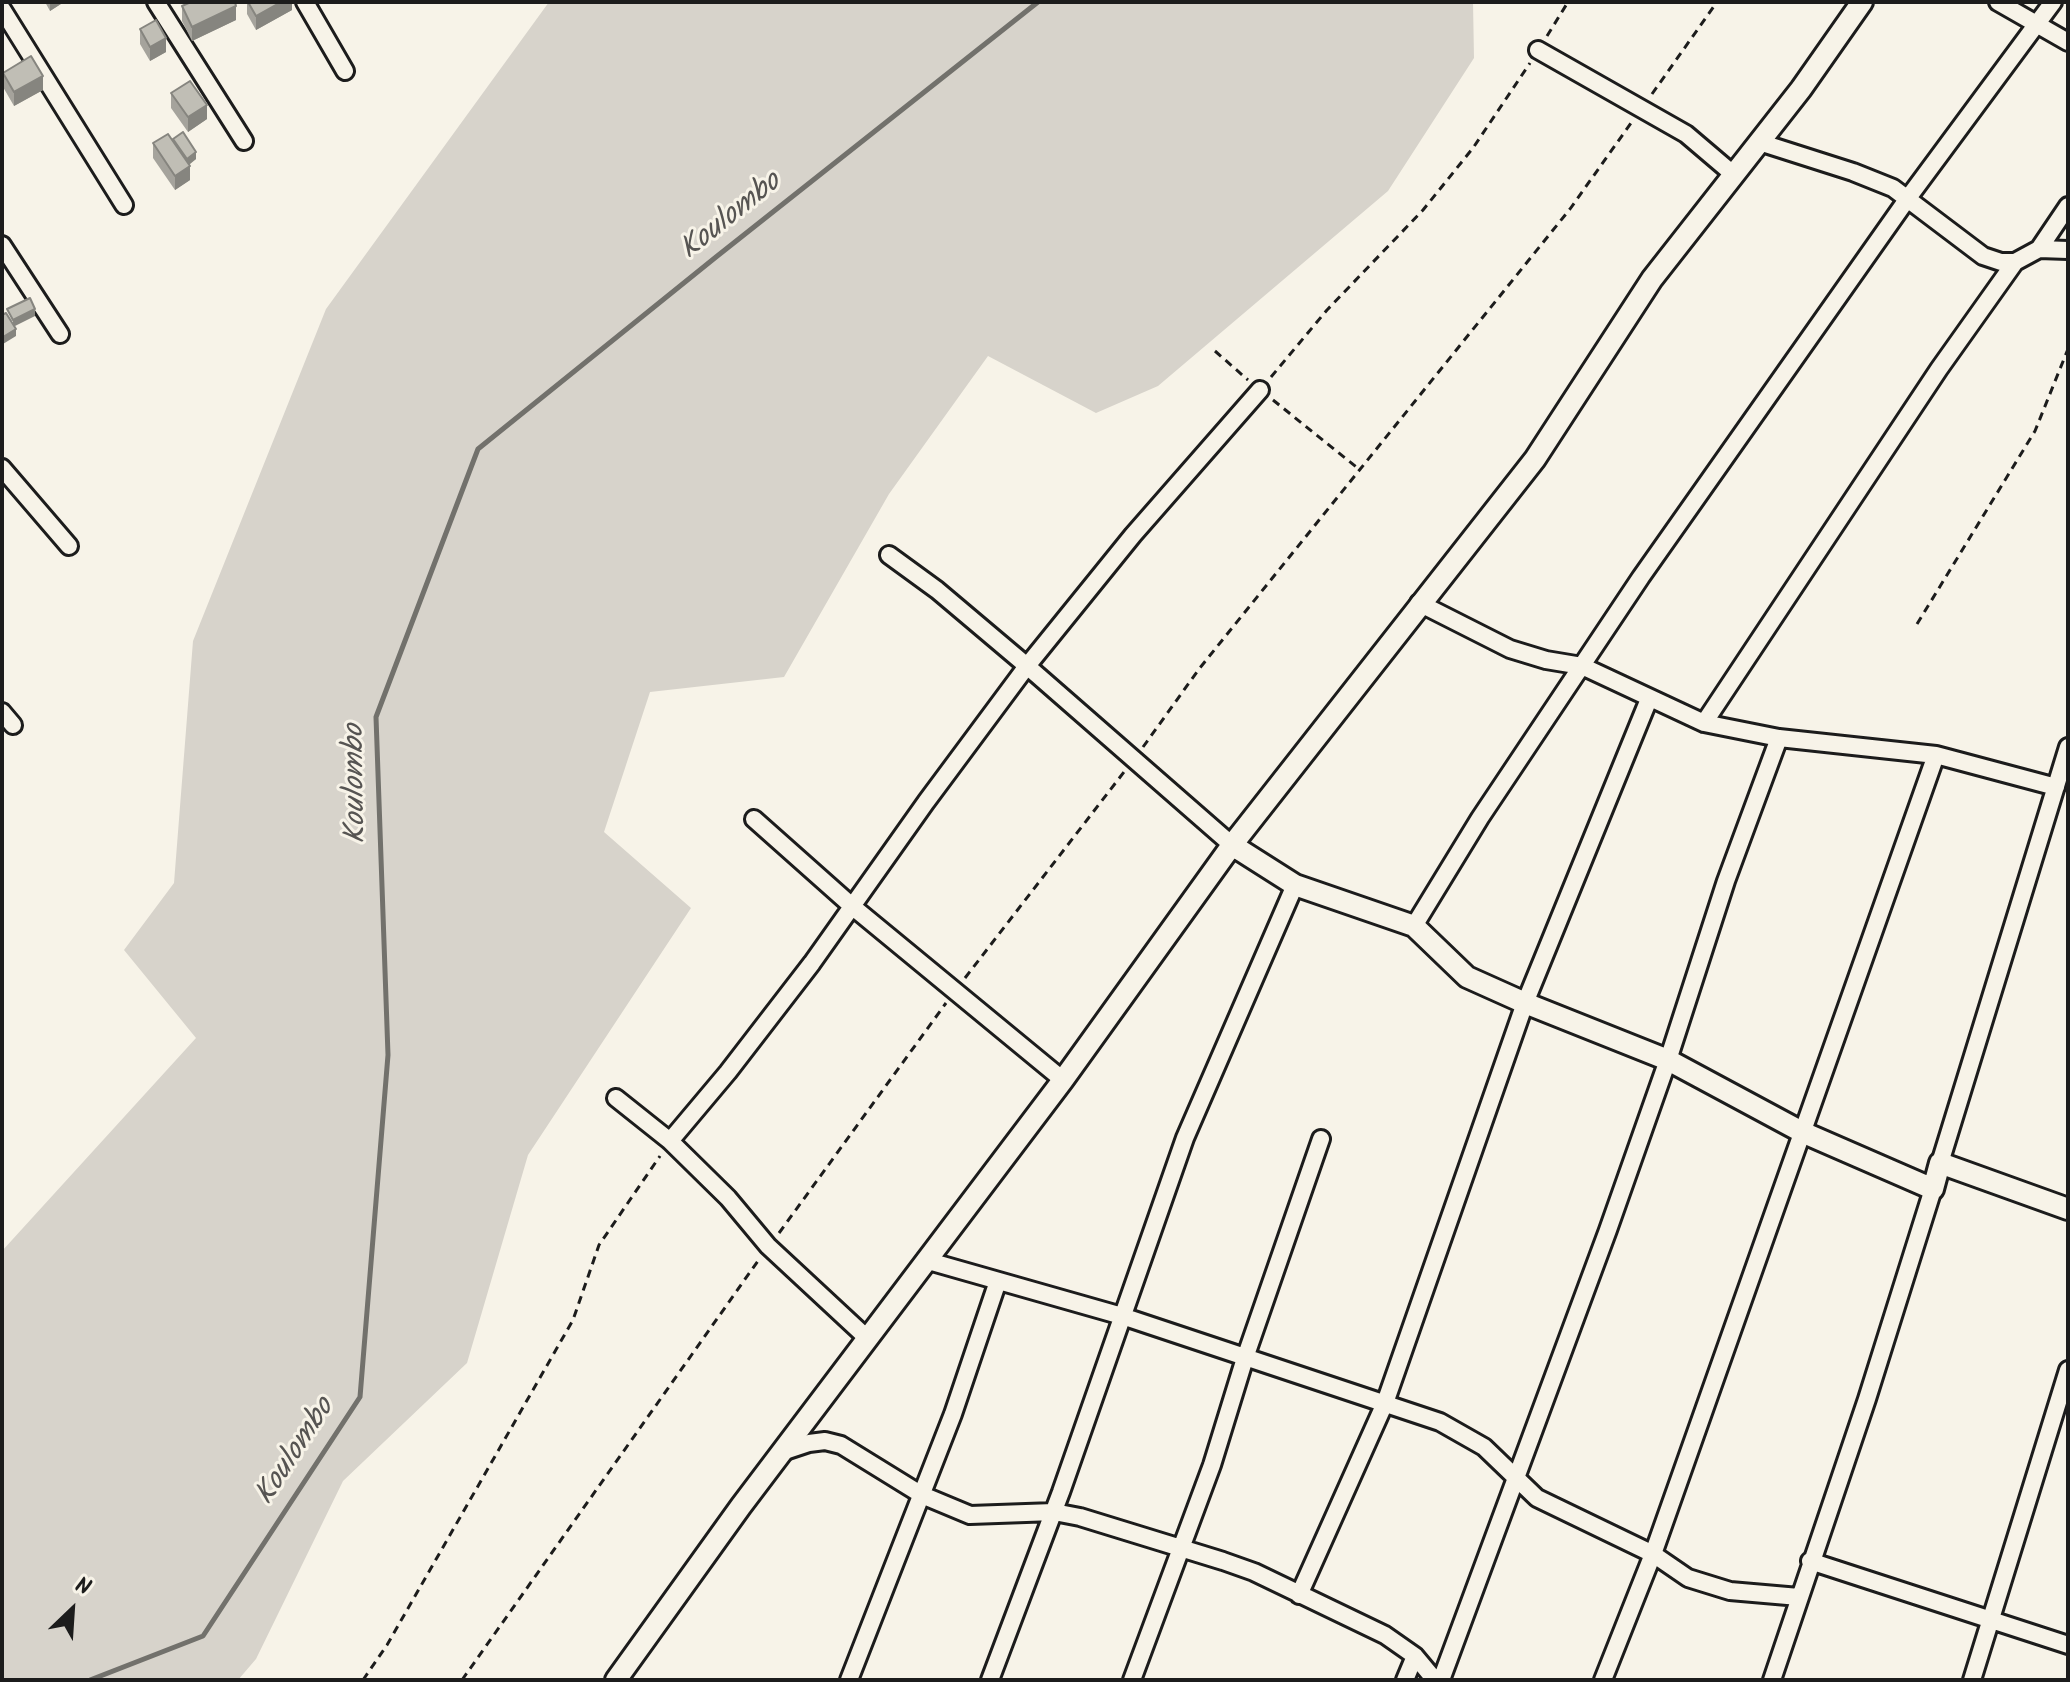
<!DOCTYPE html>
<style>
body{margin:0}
#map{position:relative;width:2070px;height:1682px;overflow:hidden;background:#f7f3e8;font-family:Kalam,sans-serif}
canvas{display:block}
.frame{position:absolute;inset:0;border:4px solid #1c1c1c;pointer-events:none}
.north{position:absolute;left:32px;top:1570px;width:80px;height:80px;-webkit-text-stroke:6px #f7f3e8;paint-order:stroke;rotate:25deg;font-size:22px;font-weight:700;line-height:32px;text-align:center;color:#1c1c1c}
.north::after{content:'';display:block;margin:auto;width:28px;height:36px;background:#1c1c1c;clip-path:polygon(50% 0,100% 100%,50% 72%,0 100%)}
</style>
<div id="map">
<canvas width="2070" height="1682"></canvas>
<div class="frame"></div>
<div class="north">N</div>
</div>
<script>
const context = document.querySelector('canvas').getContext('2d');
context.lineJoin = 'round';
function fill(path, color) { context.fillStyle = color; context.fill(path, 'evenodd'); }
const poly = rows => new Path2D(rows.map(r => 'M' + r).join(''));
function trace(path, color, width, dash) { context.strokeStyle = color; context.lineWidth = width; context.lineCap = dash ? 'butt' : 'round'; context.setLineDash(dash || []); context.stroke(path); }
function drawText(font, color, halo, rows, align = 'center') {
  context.font = font + ' Kalam,sans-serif'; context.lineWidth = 6; context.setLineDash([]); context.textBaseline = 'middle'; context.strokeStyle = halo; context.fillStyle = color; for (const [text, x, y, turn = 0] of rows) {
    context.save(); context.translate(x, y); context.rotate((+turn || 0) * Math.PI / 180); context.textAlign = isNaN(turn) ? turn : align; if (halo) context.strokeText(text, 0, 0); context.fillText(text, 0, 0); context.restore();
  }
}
fill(poly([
 [549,2,1473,2,1474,58,1388,191,1158,386,1096,413,988,356,889,494,784,677,650,692,604,832,691,908,528,1155,467,1363,343,1481,256,1659,238,1680,2,1680,2,1251,196,1038,124,950,174,883,193,641,326,309]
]), '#d7d3cb');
trace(poly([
 [90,1680,203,1636,360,1397,388,1055,376,717,478,449,716,257,1038,2]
]), '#72716c', 5);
const minor = poly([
 [156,2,244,141],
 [305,2,345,71],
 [1998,2,2068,42],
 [2,9,124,205],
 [1538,50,1686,134,1733,174],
 [1759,142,1853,172,1893,188,1983,256,2001,262,2015,262],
 [2,245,60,334],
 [2039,249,2068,250],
 [2,468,69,546],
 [889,555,937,590,1027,666,1232,845],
 [1419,603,1510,649,1546,660,1582,666,1704,723,1779,738,1936,755,2056,787],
 [2,712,13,725],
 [1704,723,1939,369,2015,262,2039,249,2068,206],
 [754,819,853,907,1063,1080],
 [1414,926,1480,818,1641,577,1908,198,2053,2],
 [616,1098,670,1141,728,1198,768,1246,867,1338],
 [670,1141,728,1072,812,963,926,802,1027,666,1133,535,1260,390],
 [1940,1163,2068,747],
 [925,1260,1122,1316,1440,1422,1484,1447,1537,1498,1653,1554,1688,1578,1730,1591,1799,1597],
 [782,1452,809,1443,825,1441,841,1445,922,1495,970,1515,1054,1512,1080,1517,1223,1561,1254,1572,1385,1635,1415,1656,1435,1680],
 [1810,1561,2068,1645],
 [1299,1595,1385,1403,1525,1003,1649,699],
 [849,1680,953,1414,998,1281],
 [990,1680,1061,1492,1185,1138,1295,885],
 [1132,1680,1212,1465,1245,1358,1321,1139],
 [1405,1680,1415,1656],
 [1441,1680,1608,1230,1668,1060,1726,881,1779,738],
 [1603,1680,1653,1554,1936,755],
 [1772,1680,1867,1399,1933,1189],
 [1972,1680,2068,1370]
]);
const tertiary = poly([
 [1232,845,1295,885,1414,926,1467,977,1525,1003,1668,1060,1802,1132,1933,1189,1940,1163,2068,1209],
 [616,1680,741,1506,1063,1080,1232,845,1535,459,1652,279,1801,89,1862,2]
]);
trace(minor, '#1c1c1c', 22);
trace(tertiary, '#1c1c1c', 26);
trace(poly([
 [1547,36,1568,2],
 [1652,94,1717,2],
 [1215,351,1248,380],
 [1271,377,1327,310,1423,210,1473,148,1530,63],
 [1273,400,1360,470],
 [1917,624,2035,431,2068,349],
 [1143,747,1199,669,1570,209,1631,123],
 [965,978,1124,772],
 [779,1233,946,1003],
 [363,1680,387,1645,573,1320,599,1245,660,1156],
 [462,1680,760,1258]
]), '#1c1c1c', 3, [8, 6]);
trace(minor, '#f7f3e8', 16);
trace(tertiary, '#f7f3e8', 20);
fill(poly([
 [45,2,64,2,50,11],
 [247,2,292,2,292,10,256,30,247,14],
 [182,6,236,20,192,41,182,21],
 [140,29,166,52,150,61,140,44],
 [3,73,43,90,14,106,3,87],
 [171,93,207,119,188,132,171,108],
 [173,141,196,159,189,165,190,180,175,190,153,158,153,143]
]), '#a5a39c');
fill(poly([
 [50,2,64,2,50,11],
 [281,2,292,2,292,10,256,30,256,16],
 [236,6,236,20,192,41,192,27],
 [166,38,166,52,150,61,150,47],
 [43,76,43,90,14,106,14,92],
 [207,105,207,119,188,132,188,117],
 [196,152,196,159,187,166,187,159],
 [190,166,190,180,175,190,175,176],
 [35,309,35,316,13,327,13,320],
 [16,329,16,336,3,344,3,337]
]), '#86857f');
const building = poly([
 [191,2,235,2,236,6,192,27,182,6,191,2],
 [248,2,281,2,256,16,248,2],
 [156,20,166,38,150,47,140,29,156,20],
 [31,56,43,76,14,92,3,73,31,56],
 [190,81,207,105,188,117,171,93,190,81],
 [183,132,196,152,187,159,173,139,183,132],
 [168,134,190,166,175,176,153,143,168,134],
 [30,298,35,309,13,320,7,309,30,298],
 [6,313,16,329,3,337,2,315,6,313]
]);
fill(building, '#c0beb5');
trace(building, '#86857f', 2);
drawText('italic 30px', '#565452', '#f7f3e8', [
 ["Koulombo",732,218,-39],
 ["Koulombo",358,784,-91],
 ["Koulombo",297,1453,-57]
]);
</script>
